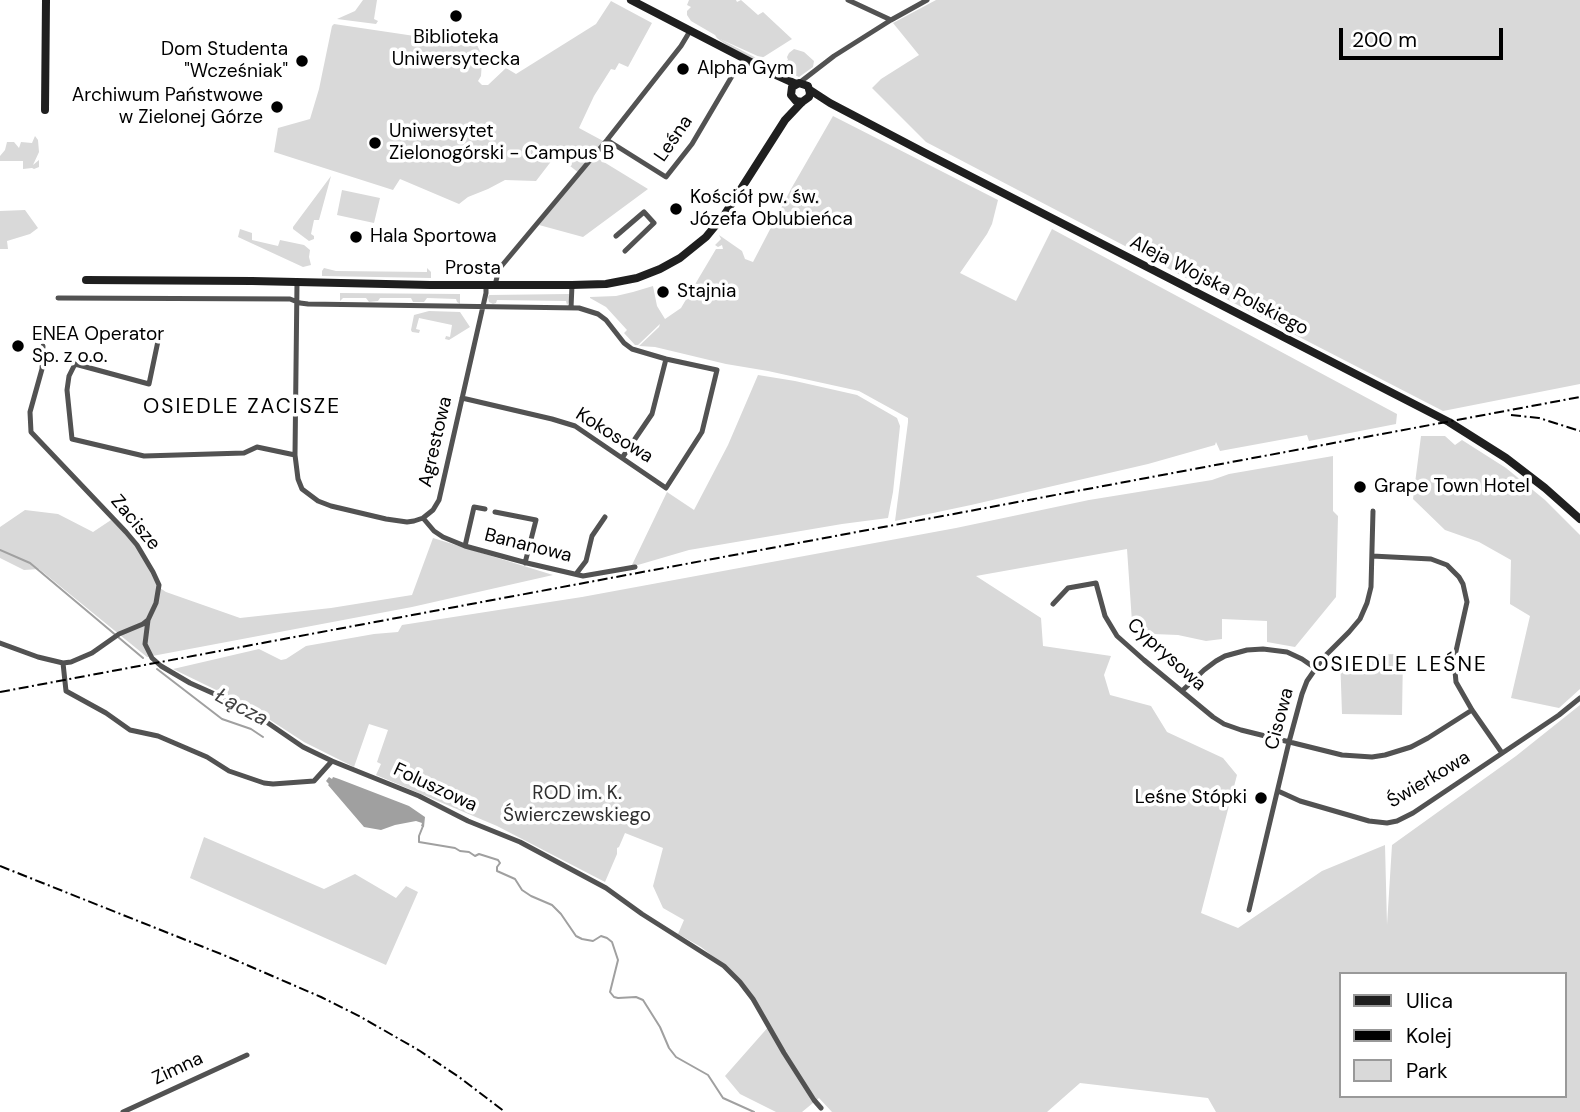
<!DOCTYPE html>
<meta charset="utf-8">
<style>
body{margin:0}
#map{position:relative;width:1580px;height:1112px;overflow:hidden;background:#fff;font-family:"DM Sans",sans-serif}
canvas{display:block}
.legend{position:absolute;left:1339px;top:972px;width:228px;height:126px;box-sizing:border-box;background:#fff;border:2px solid #999;margin:0;padding:9px 12px;list-style:none;font-size:21px;color:#000}
.legend li{display:flex;align-items:center;gap:14px;height:35px}
.legend b{width:35px;border:2px solid #999}
.scale{position:absolute;left:1339px;top:28px;width:164px;height:32px;box-sizing:border-box;border:4px solid #000;border-top:0;padding-left:9px;font-size:21px;line-height:24px;white-space:nowrap;color:#000;-webkit-text-stroke:5px #fff;paint-order:stroke}
</style>
<div id="map">
<canvas width="1580" height="1112"></canvas>
<ul class="legend">
<li><b style="height:9px;background:#1f1f1f"></b>Ulica</li>
<li><b style="height:9px;background:#000"></b>Kolej</li>
<li><b style="height:19px;background:#d9d9d9"></b>Park</li>
</ul>
<div class="scale">200 m</div>
</div>
<script>
const context = document.querySelector('canvas').getContext('2d');
context.lineJoin = 'round';
function fill(path, color) { context.fillStyle = color; context.fill(path, 'evenodd'); }
const poly = rows => new Path2D(rows.map(r => 'M' + r).join(''));
function trace(path, color, width, dash) { context.strokeStyle = color; context.lineWidth = width; context.lineCap = dash ? 'butt' : 'round'; context.setLineDash(dash || []); context.stroke(path); }
function drawText(font, color, halo, rows, align = 'center') {
  context.font = font + ' "DM Sans",sans-serif'; context.lineWidth = 7; context.setLineDash([]); context.textBaseline = 'middle'; context.strokeStyle = halo; context.fillStyle = color; for (const [text, x, y, turn = 0] of rows) {
    context.save(); context.translate(x, y); context.rotate((+turn || 0) * Math.PI / 180); context.textAlign = isNaN(turn) ? turn : align; if (halo) context.strokeText(text, 0, 0); context.fillText(text, 0, 0); context.restore();
  }
}
fill(poly([
 [363,0,377,0,374,19,378,21,376,24,337,19,355,11],
 [689,0,736,0,737,2,741,0,758,15,763,12,792,39,762,58,720,39,762,61,757,62,735,51,714,36,717,38,715,35,691,21,687,15,687,11,691,7,687,5],
 [936,0,1580,0,1580,384,1443,411,1278,326,926,142,872,88,881,79,919,55,893,23],
 [611,1,652,23,628,67,619,63,615,70,611,69,594,96,579,128,605,142,594,156,648,189,583,237,539,225,583,169,579,173,556,155,536,181,505,180,488,189,468,197,459,204,400,179,393,190,274,152,278,128,310,119,319,89,332,26,334,24,428,38,474,39,481,53,487,57,482,61,481,76,478,81,482,85,488,85,506,68,516,74,596,24],
 [794,49,804,52,814,61,813,67,799,77,774,65,775,62,778,62,781,65,788,60,787,57,789,53],
 [833,116,998,200,992,224,987,234,960,273,1016,301,1052,229,1397,414,1396,424,1309,441,1307,435,1220,451,1216,442,1215,445,1148,464,971,505,895,521,908,422,908,418,859,391,768,371,726,364,655,347,639,346,659,327,660,324,638,345,635,345,624,333,627,330,606,307,590,298,590,297,616,296,633,292,653,286,657,306,665,319,681,308,716,249,723,249,722,245,718,247,715,245,721,239,719,235,742,251,745,259,753,262,791,189],
 [35,136,38,140,39,152,33,165,39,160,39,167,34,169,32,168,23,169,23,161,0,161,0,156,5,150,7,142,14,142,19,148,21,142,32,143],
 [331,176,319,220,314,220,311,234,314,236,314,239,309,241,293,229,293,227],
 [342,190,380,198,374,223,337,215],
 [25,210,38,228,30,234,7,241,8,249,0,249,0,211],
 [240,229,252,233,252,240,278,246,280,240,304,245,310,250,309,257,311,265,303,267,238,237],
 [324,268,336,271,427,272,427,268,431,272,431,278,322,276,322,271],
 [340,293,460,294,460,304,457,302,456,299,427,298,424,302,413,302,411,298,380,298,378,301,369,302,366,298,343,298,340,301],
 [569,294,569,302,567,305,566,301,497,300,496,303,493,304,489,302,488,297,489,295],
 [429,311,460,312,470,327,449,340,445,339,446,336,450,337,452,325,419,318,416,329,420,330,419,333,412,332,411,330,414,315],
 [758,375,795,381,857,395,897,418,900,426,893,492,888,518,842,524,689,550,631,567,667,492,694,510,728,445],
 [1421,436,1445,436,1455,445,1462,440,1506,468,1545,500,1580,535,1580,689,1559,708,1511,698,1530,616,1510,604,1511,560,1479,542,1445,530,1413,499],
 [1333,456,1333,511,1338,516,1336,597,1295,647,1267,642,1267,621,1222,619,1222,639,1206,641,1178,635,1153,634,1143,629,1132,622,1127,549,976,576,1041,618,1043,646,1111,656,1104,675,1110,695,1151,706,1167,732,1223,758,1237,775,1201,913,1238,928,1322,871,1385,845,1387,925,1392,845,1516,756,1580,705,1580,1112,1216,1112,1208,1098,1080,1083,1047,1112,832,1112,819,1098,802,1112,776,1112,740,1094,725,1076,770,1025,724,965,701,947,678,934,684,920,663,908,653,886,663,848,625,833,619,847,617,848,617,854,605,882,497,826,376,775,381,764,377,762,379,756,388,730,369,724,354,767,304,742,247,705,173,669,259,649,281,660,286,659,306,646,374,634,398,632,402,625,582,597,956,528,1089,500,1212,480,1229,474],
 [1340,974,1564,974,1564,1096,1340,1096],
 [25,510,58,514,93,532,111,520,129,537,140,552,157,586,166,592,240,618,331,608,412,595,433,538,553,575,412,607,147,657,39,569,24,570,0,558,0,527],
 [1403,654,1402,715,1342,714,1340,655],
 [204,837,324,889,355,874,396,898,406,886,418,892,386,965,190,878]
]), '#d9d9d9');
fill(poly([
 [329,777,332,779,333,777,339,779,409,806,425,817,424,827,421,826,422,823,416,821,395,825,381,830,364,827,328,785,329,784,326,781]
]), '#a0a0a0');
trace(poly([
 [0,550,30,563,143,658],
 [157,669,222,719,251,729,263,737],
 [423,826,419,836,419,842,455,848,460,851,469,852,475,856,479,854,498,860,500,863,497,867,497,871,515,879,522,890,531,896,552,905,561,914,576,936,582,939,593,941,601,936,607,938,612,942,618,960,610,992,614,997,618,998,636,997,643,1000,660,1027,669,1048,676,1057,708,1075,723,1098,754,1112]
]), '#a0a0a0', 2);
trace(poly([
 [848,0,891,20],
 [799,83,834,56,891,20,927,0],
 [607,140,666,177,692,144,735,71,740,68,745,59],
 [616,236,644,212,654,223,625,251],
 [297,282,295,455,298,479,302,489,318,501,331,506,386,519,407,522,414,521,423,518,433,510,439,500,486,293,486,285],
 [495,285,499,269,607,140,681,46,690,31],
 [58,298,290,299,300,303,308,304,579,308,598,314,606,320,624,343,632,349,666,359,717,370,702,432,666,488,575,426,552,419,462,398],
 [571,308,572,285],
 [136,336,139,333,155,336,158,341,149,384,75,364,69,376,67,390,72,439,144,456,244,453,257,447,295,455],
 [43,346,42,369,30,412,31,432,126,532,137,545,153,572,159,585,156,603,148,620,145,644,152,658,161,666,190,683,246,708,303,747,332,761],
 [622,458,652,414,666,359],
 [495,512,536,520,525,563],
 [423,518,434,531,443,537,465,546,527,563,583,576,635,567],
 [465,546,474,507,485,509],
 [1372,556,1431,559,1447,565,1459,577,1463,584,1467,602,1454,660,1456,682,1472,710,1502,753],
 [576,574,586,561,592,536,605,517],
 [1053,604,1068,588,1096,583,1105,616,1117,636,1144,660,1213,717,1224,724,1241,730,1342,755,1372,757,1385,755,1411,747,1428,738,1472,710],
 [0,643,38,657,63,663,71,662,92,653,119,634,143,624,148,620],
 [63,663,66,691,106,713,130,730,158,736,207,757,229,771,264,783,273,784,314,781,332,761,419,796,468,821,520,842,606,888,642,914,724,966,740,982,753,999,784,1053,814,1100,821,1108],
 [1182,691,1204,670,1216,661,1225,656,1247,650,1263,649,1287,652,1302,659,1315,668],
 [1278,791,1300,801,1369,821,1387,823,1397,821,1413,813,1559,715,1580,698],
 [1249,910,1289,742,1302,694,1307,681,1323,658,1349,632,1360,619,1367,603,1371,587,1373,511],
 [123,1112,247,1055]
]), '#525252', 5);
trace(poly([
 [631,0,774,74,796,84],
 [810,90,830,103,929,155,1449,422,1506,458,1545,488,1580,519],
 [45,110,46,0],
 [86,280,252,281,430,285,572,285,606,284,637,278,660,269,680,258,706,237,725,214,785,120,802,102,809,97,810,93,808,86,799,83,792,87,791,95,796,101,802,102]
]), '#1f1f1f', 8);
trace(poly([
 [1511,415,1539,418,1580,431],
 [0,692,1580,397],
 [0,866,226,956,321,997,361,1017,420,1051,459,1077,505,1112]
]), '#000', 2, [10, 3.5, 2, 3.5]);
for (const [x, y, r, color] of [
 [456,16,7,"#000"],
 [302,61,7,"#000"],
 [683,69,7,"#000"],
 [277,107,7,"#000"],
 [375,143,7,"#000"],
 [676,209,7,"#000"],
 [356,237,7,"#000"],
 [663,292,7,"#000"],
 [18,346,7,"#000"],
 [1360,487,7,"#000"],
 [1261,798,7,"#000"]
]) { const dot = new Path2D(); dot.arc(x, y, r, 0, 2 * Math.PI); context.fillStyle = color; context.fill(dot); trace(dot, '#fff', 2.5); }
drawText('19px', '#000', '#fff', [
 ["Biblioteka",456,38,"center"],
 ["Uniwersytecka",456,60,"center"],
 ["Dom Studenta",288,50,"right"],
 ["\"Wcześniak\"",288,72,"right"],
 ["Alpha Gym",697,69],
 ["Archiwum Państwowe",263,96,"right"],
 ["w Zielonej Górze",263,118,"right"],
 ["Uniwersytet",389,132],
 ["Zielonogórski - Campus B",389,154],
 ["Kościół pw. św.",690,198],
 ["Józefa Oblubieńca",690,220],
 ["Hala Sportowa",370,237],
 ["Stajnia",677,292],
 ["ENEA Operator",32,335],
 ["Sp. z o.o.",32,357],
 ["Grape Town Hotel",1374,487],
 ["Leśne Stópki",1247,798,"right"]
], 'left');
drawText('19px', '#000', '#fff', [
 ["Leśna",674,139,-55],
 ["Prosta",473,269],
 ["Aleja Wojska Polskiego",1219,286,27],
 ["Kokosowa",614,436,32],
 ["Agrestowa",436,442,-77],
 ["Zacisze",135,523,50],
 ["Bananowa",528,546,14],
 ["Cyprysowa",1166,655,42],
 ["Cisowa",1280,719,-75],
 ["Świerkowa",1429,780,-31],
 ["Foluszowa",435,788,25],
 ["Zimna",178,1069,-25]
]);
drawText('19px', '#303030', '#fff', [
 ["ROD im. K.",577,794],
 ["Świerczewskiego",577,816]
]);
context.letterSpacing = '2px';
drawText('21px', '#000', '#fff', [
 ["OSIEDLE ZACISZE",242,407],
 ["OSIEDLE LEŚNE",1400,665]
]);
context.letterSpacing = '0px';
drawText('italic 21px', '#414141', '#fff', [
 ["Łącza",241,708,28]
]);
</script>
